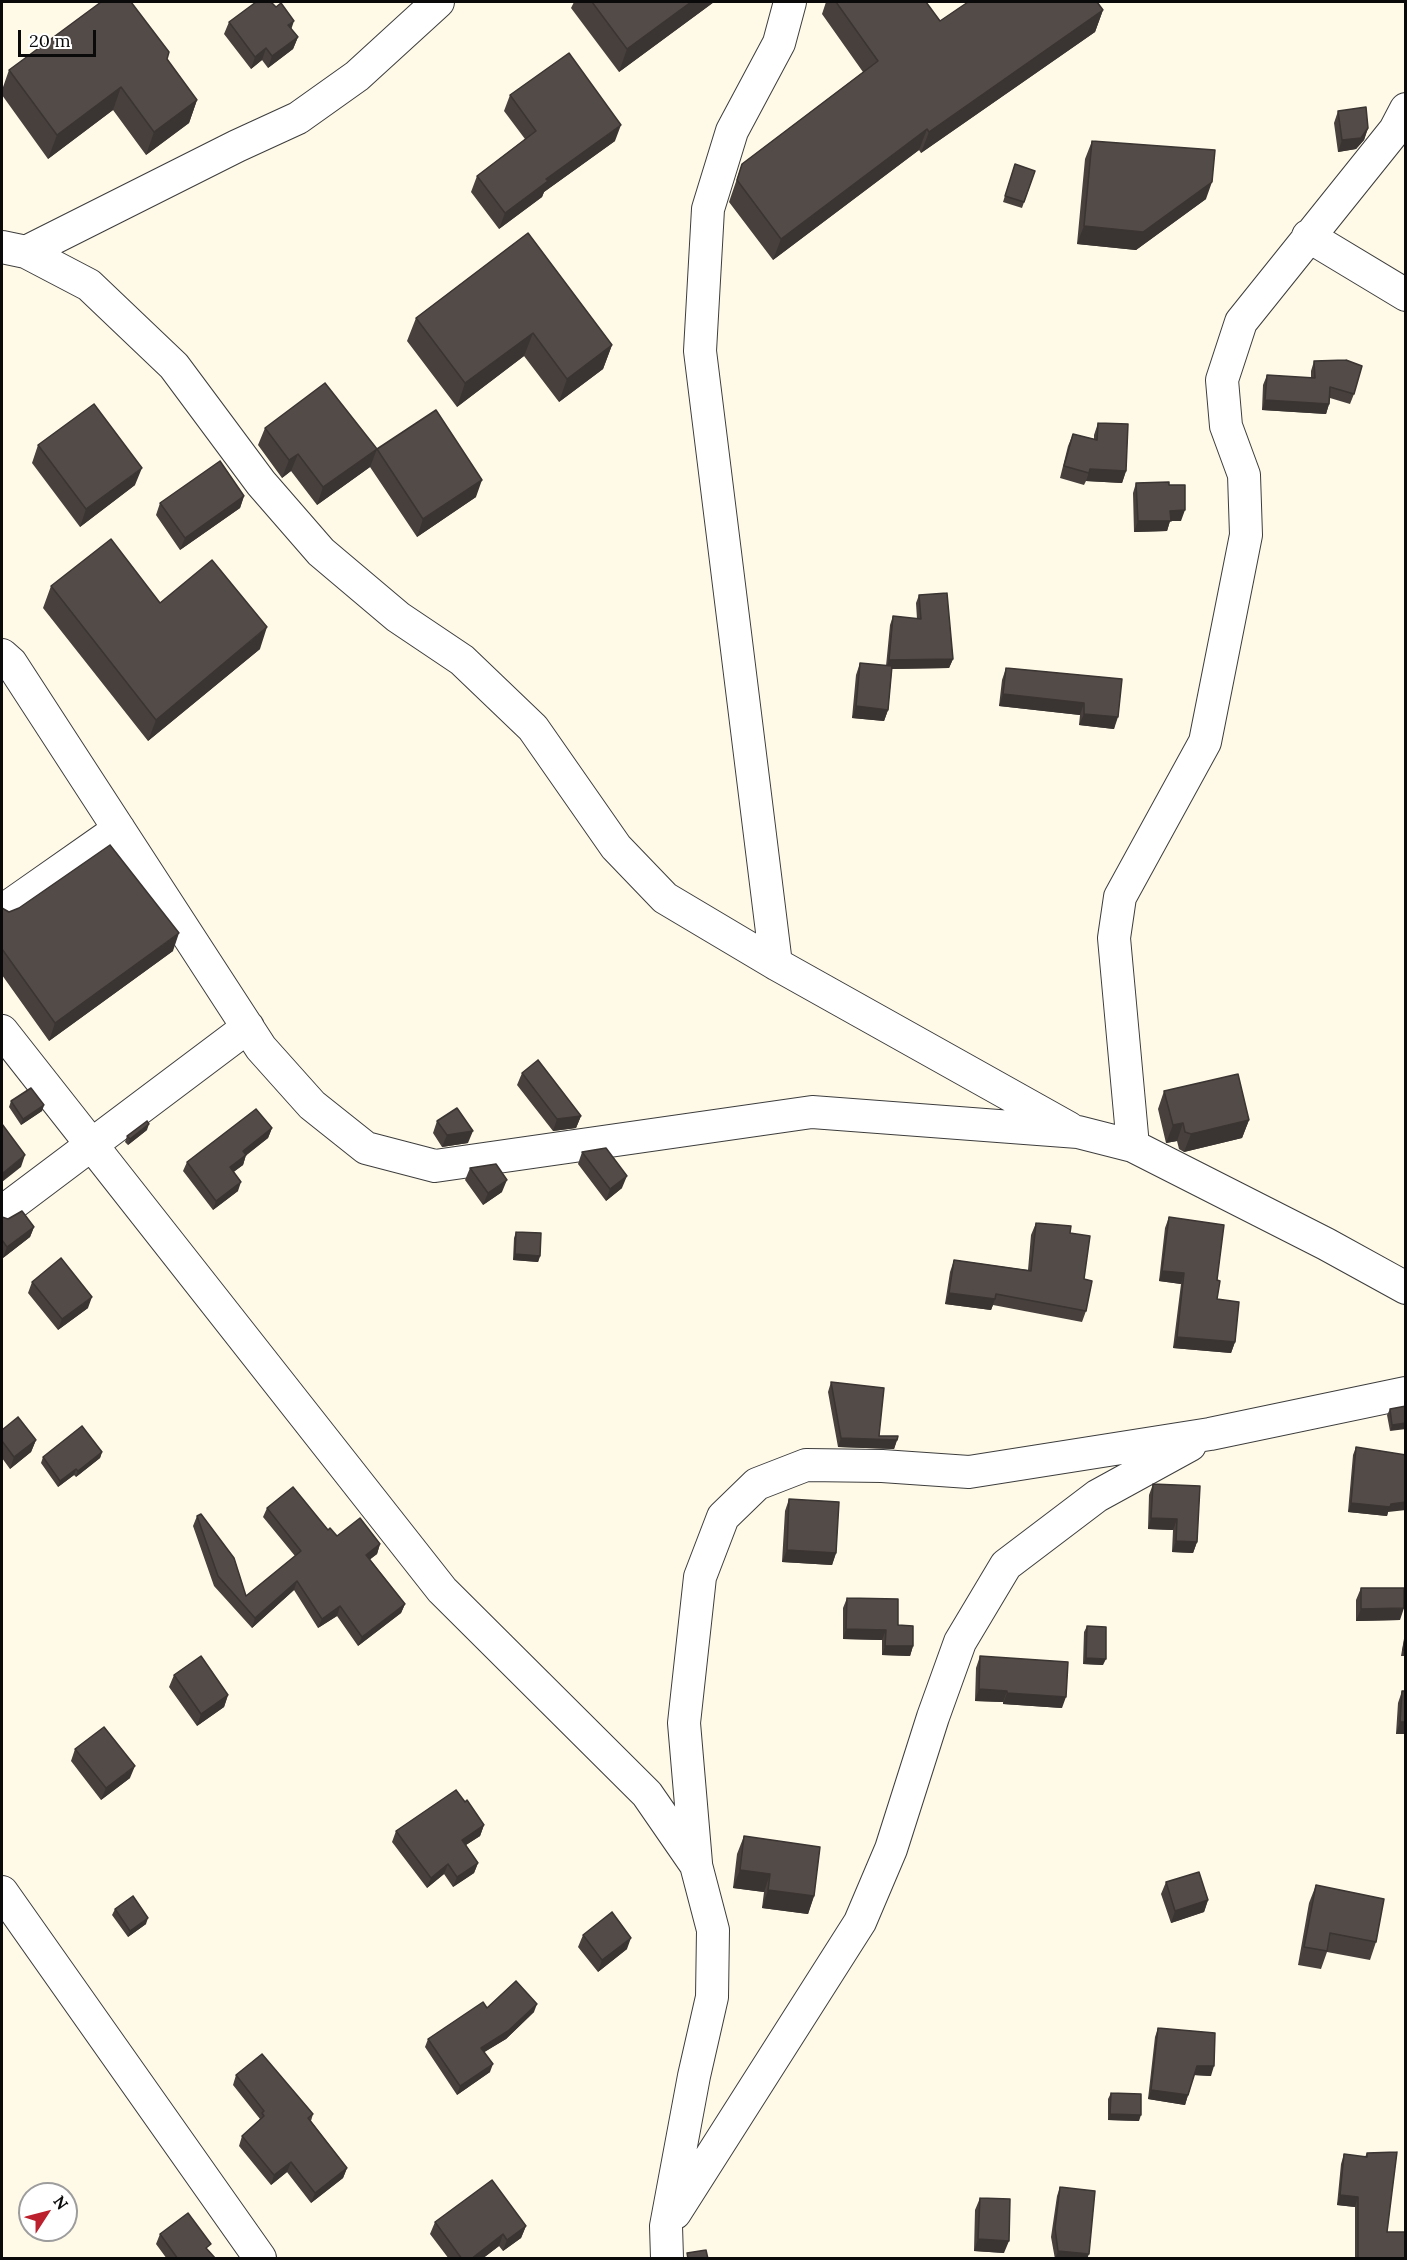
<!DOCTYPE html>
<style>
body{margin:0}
#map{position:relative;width:1407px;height:2260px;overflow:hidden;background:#fffae8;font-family:Lora,serif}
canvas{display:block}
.frame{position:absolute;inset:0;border:3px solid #0a0a0a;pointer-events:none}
.north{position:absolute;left:18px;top:2182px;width:60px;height:60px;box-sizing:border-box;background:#fff;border:2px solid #9d9d9d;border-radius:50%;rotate:54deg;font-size:16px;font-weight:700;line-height:24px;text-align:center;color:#0a0a0a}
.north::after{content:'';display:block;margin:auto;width:21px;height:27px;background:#bc202c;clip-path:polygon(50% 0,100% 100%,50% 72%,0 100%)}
.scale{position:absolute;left:18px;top:30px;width:78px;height:27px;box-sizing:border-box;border:3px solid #0a0a0a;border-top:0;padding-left:8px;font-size:18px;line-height:21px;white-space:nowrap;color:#0a0a0a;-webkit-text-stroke:4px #fff;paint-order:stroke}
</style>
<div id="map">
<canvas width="1407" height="2260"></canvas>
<div class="frame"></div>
<div class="north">N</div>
<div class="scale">20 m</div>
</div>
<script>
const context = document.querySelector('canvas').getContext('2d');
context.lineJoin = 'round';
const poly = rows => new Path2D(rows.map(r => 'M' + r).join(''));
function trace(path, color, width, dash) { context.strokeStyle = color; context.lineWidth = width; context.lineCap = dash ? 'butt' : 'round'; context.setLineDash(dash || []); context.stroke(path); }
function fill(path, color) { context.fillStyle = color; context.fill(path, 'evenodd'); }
const minor = poly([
 [1308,236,1406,295],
 [2,247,26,252,89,285,174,366,261,483,321,552,398,617,462,660,533,728,616,847,665,898,776,964,1069,1128],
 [26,252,237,146,298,118,357,76,438,2],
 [2,655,11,663,261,1048,312,1105,366,1148,435,1166,812,1112,1078,1132,1133,1146,1326,1244,1406,1288],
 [2,911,119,829],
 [776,964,700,351,708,209,732,131,779,43,790,2],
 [2,1031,442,1590,647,1794,696,1865,713,1930,712,1997,694,2076,666,2226,667,2258],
 [1133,1146,1114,938,1120,897,1205,742,1246,535,1244,475,1226,426,1222,380,1241,322,1395,130,1406,109],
 [2,1212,248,1027],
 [696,1863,684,1723,700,1577,723,1517,757,1484,806,1465,882,1466,969,1472,1210,1434,1406,1393],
 [2,1892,260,2258],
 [675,2213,860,1922,891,1849,933,1717,960,1642,1006,1565,1097,1496,1190,1445]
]);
trace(minor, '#3d3d3d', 34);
trace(minor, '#fff', 32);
fill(poly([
 [574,2,714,2,619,72,571,8],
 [826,2,926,2,940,21,1103,10,1095,32,921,153,919,150,773,260,729,202,742,164,863,72,822,14],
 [229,22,298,37,293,49,268,68,262,60,251,69,224,34],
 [167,59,197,100,189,123,146,155,113,110,48,159,2,95,2,90,9,70],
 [510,95,615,141,544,192,542,197,499,229,471,192,477,176,525,139,504,111],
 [1338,111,1368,128,1364,140,1356,149,1338,152,1334,123],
 [1092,141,1206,199,1136,250,1077,244,1085,159],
 [1015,164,1035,171,1022,208,1003,202],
 [528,233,612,345,603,369,559,402,524,356,457,407,407,341,416,318],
 [1314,361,1354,394,1350,404,1330,398,1329,404,1326,414,1262,410,1263,385,1267,375,1311,378,1311,371],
 [1098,423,1126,471,1122,483,1086,481,1084,485,1060,478,1068,446,1073,434,1094,439,1094,435],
 [265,428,377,449,476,497,417,537,370,467,317,505,291,471,282,478,258,445],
 [38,445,135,485,80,527,32,463],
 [1136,483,1169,485,1181,521,1170,521,1167,531,1134,532,1133,493],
 [244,496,240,508,180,550,156,515,160,503],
 [51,586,160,603,260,649,148,741,43,608],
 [919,595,953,659,949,668,892,669,888,710,884,721,852,718,856,675,860,663,886,666,890,625,893,616,917,619,916,603],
 [1006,668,1122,679,1114,729,1079,725,1080,715,999,706,1002,680],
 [2,908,9,912,173,951,49,1041,2,975],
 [522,1073,581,1116,576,1128,553,1131,517,1085],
 [1164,1091,1249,1120,1242,1138,1184,1152,1179,1149,1177,1141,1166,1143,1158,1109],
 [11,1101,44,1105,42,1111,21,1125,9,1107],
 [437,1121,468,1143,442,1147,433,1133],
 [272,1128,268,1138,246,1155,243,1165,233,1172,238,1191,213,1210,183,1171,187,1162],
 [147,1130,128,1145,125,1142,127,1136],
 [582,1152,622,1188,606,1201,578,1164],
 [470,1168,502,1192,483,1205,465,1180],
 [2,1217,34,1227,30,1237,3,1258,2,1256],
 [1169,1217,1217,1280,1217,1299,1235,1342,1231,1353,1173,1348,1181,1284,1159,1281,1165,1228],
 [1036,1223,1070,1233,1084,1279,1086,1311,1082,1322,993,1305,991,1310,945,1304,950,1272,954,1260,1028,1270,1031,1235],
 [516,1232,540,1256,538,1262,513,1260,514,1238],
 [32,1282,88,1308,58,1330,28,1293],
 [831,1382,879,1436,897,1440,894,1449,838,1447,828,1392],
 [1406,1406,1390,1431,1387,1415,1390,1409],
 [2,1430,36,1440,31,1452,10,1469,2,1458],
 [1356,1447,1388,1512,1387,1516,1348,1512,1353,1455],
 [102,1452,100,1458,76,1477,74,1475,58,1487,41,1463,43,1457],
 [1153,1484,1197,1542,1193,1553,1172,1552,1173,1530,1148,1529,1149,1495],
 [789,1499,836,1553,832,1565,782,1562,785,1511],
 [267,1508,328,1530,337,1536,380,1544,377,1554,370,1559,405,1604,401,1613,358,1646,337,1616,318,1628,294,1590,252,1628,214,1586,193,1526,197,1516,246,1596,295,1556,263,1517],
 [1361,1588,1400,1620,1356,1621,1356,1600],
 [847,1598,898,1625,913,1646,910,1656,882,1655,882,1640,843,1639,843,1608],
 [1087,1626,1103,1665,1083,1664,1084,1632],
 [1406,1627,1406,1656,1401,1656],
 [980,1656,1062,1708,1003,1704,1003,1702,975,1701,976,1668],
 [174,1675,228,1695,224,1707,197,1726,169,1687],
 [1402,1691,1406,1734,1396,1734,1398,1703],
 [75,1749,130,1778,101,1800,71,1761],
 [484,1825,480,1836,466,1845,478,1863,474,1873,453,1887,444,1874,427,1888,392,1842,396,1831],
 [744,1836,814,1896,808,1914,762,1908,764,1892,733,1888,737,1854],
 [1166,1882,1208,1900,1204,1912,1171,1923,1161,1894],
 [1316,1885,1376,1942,1370,1960,1327,1952,1321,1969,1298,1965,1309,1903],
 [115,1909,146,1924,128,1937,112,1915],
 [583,1935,627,1949,598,1972,578,1947],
 [487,2008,534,2012,506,2039,484,2052,490,2072,457,2095,425,2047,428,2039],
 [1158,2028,1211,2076,1194,2075,1185,2105,1148,2099,1155,2037],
 [236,2075,313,2114,311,2121,347,2168,343,2178,311,2203,287,2172,271,2185,239,2146,242,2136,260,2119,233,2085],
 [1111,2093,1139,2121,1108,2120,1108,2099],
 [1367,2153,1387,2232,1406,2259,1355,2259,1355,2207,1337,2205,1341,2164,1344,2154,1365,2157],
 [1060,2187,1087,2259,1055,2259,1051,2237,1057,2196],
 [980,2198,1004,2253,974,2251,975,2210],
 [435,2222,526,2226,521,2238,503,2251,499,2246,482,2259,449,2259,430,2234],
 [160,2234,216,2259,167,2259,156,2244]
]), '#47403d');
fill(poly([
 [691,2,714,2,619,72,627,49],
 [1103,10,1095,32,921,153,929,132],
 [294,21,290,33,288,25],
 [298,37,293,49,268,68,272,56],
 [266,48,262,60,251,69,255,57],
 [121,87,113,110,48,159,57,135],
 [197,100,189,123,146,155,154,132],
 [621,125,615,141,544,192,542,197,499,229,505,213,546,179],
 [1368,128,1364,140,1356,149,1338,152,1342,140],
 [927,129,919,150,773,260,781,239],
 [1212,182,1206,199,1136,250,1077,244,1084,226],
 [533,333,524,356,457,407,465,383],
 [612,345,603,369,559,402,567,379],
 [1265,400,1329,404,1326,414,1262,410],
 [377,449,370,467,317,505,323,487],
 [298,454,291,471,282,478,289,460],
 [142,468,135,485,80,527,86,509],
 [1090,469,1126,471,1122,483,1086,481],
 [482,480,476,497,417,537,423,519],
 [244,496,240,508,180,550,185,538],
 [1185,510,1181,521,1170,521,1167,531,1134,532,1138,521,1170,511],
 [267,627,260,649,148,741,156,720],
 [953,659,949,668,886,669,889,660],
 [1003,694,1084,703,1080,715,999,706],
 [856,706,888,710,884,721,852,718],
 [1084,714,1118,717,1114,729,1079,725],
 [179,933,173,951,49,1041,55,1023],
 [44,1105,42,1111,21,1125,23,1119],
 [581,1116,576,1128,553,1131,557,1119],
 [1249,1120,1242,1138,1184,1152,1191,1134],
 [1183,1123,1177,1141,1166,1143,1173,1125],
 [149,1124,147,1130,128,1145,130,1139],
 [272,1128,268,1138,243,1158,246,1155,243,1165,227,1177,230,1167,243,1151],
 [473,1131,468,1143,442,1147,447,1135],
 [25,1155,21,1167,2,1182,2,1177,3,1173],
 [627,1176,622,1188,606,1201,610,1189],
 [507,1180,502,1192,483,1205,488,1193],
 [241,1182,238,1191,213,1210,216,1201],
 [34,1227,30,1237,3,1258,7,1247],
 [515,1254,540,1256,538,1262,513,1260],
 [1162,1271,1184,1273,1181,1284,1159,1281],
 [949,1293,995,1299,991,1310,945,1304],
 [92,1297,88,1308,58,1330,62,1319],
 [1177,1337,1235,1342,1231,1353,1173,1348],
 [1406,1423,1406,1429,1390,1431,1392,1425],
 [841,1438,897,1440,894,1449,838,1447],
 [36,1440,31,1452,10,1469,14,1457],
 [102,1452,100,1458,76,1477,78,1471],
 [76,1469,74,1475,58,1487,60,1481],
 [1406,1502,1406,1510,1388,1512,1387,1516,1348,1512,1351,1503,1391,1504],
 [1151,1518,1177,1519,1173,1530,1148,1529],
 [1176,1541,1197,1542,1193,1553,1172,1552],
 [380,1544,377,1554,363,1565,366,1555],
 [787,1550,836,1553,832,1565,782,1562],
 [297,1581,294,1590,252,1628,255,1618],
 [405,1604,401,1613,358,1646,362,1637],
 [340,1606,337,1616,318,1628,322,1619],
 [1404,1608,1400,1620,1356,1621,1361,1609],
 [846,1629,886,1630,882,1640,843,1639],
 [885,1646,913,1646,910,1656,882,1655],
 [1086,1658,1106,1659,1103,1665,1083,1664],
 [979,1689,1007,1691,1003,1702,975,1701],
 [1007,1693,1066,1697,1062,1708,1003,1704],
 [228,1695,224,1707,197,1726,201,1714],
 [1400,1722,1406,1722,1406,1734,1396,1734],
 [135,1766,130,1778,101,1800,106,1788],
 [484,1825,480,1836,458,1850,462,1840],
 [478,1863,474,1873,453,1887,457,1877],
 [448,1864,444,1874,427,1888,431,1878],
 [740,1870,770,1874,764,1892,733,1888],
 [768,1890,814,1896,808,1914,762,1908],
 [1208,1900,1204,1912,1171,1923,1175,1911],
 [148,1918,146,1924,128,1937,130,1931],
 [631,1938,627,1949,598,1972,602,1960],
 [537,2004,534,2012,506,2039,478,2056,481,2048],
 [493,2064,490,2072,457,2095,460,2086],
 [1197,2066,1214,2066,1211,2076,1193,2075],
 [1151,2090,1188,2095,1185,2105,1148,2099],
 [1110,2114,1141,2115,1139,2121,1108,2120],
 [291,2162,287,2172,271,2185,274,2175],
 [347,2168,343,2178,311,2203,315,2193],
 [1340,2195,1358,2197,1355,2207,1337,2205],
 [526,2226,521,2238,503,2251,507,2240],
 [503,2234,499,2246,482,2259,471,2259],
 [978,2239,1009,2241,1004,2253,974,2251],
 [1058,2251,1089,2254,1087,2259,1055,2259]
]), '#3a3432');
const building = poly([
 [101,2,131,2,169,52,167,59,197,100,154,132,121,87,57,135,9,70,101,2],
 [256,2,271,2,276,7,281,3,294,21,288,25,298,37,272,56,266,48,255,57,229,22,256,2],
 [592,2,691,2,627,49,592,2],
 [836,2,926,2,940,21,968,2,1097,2,1103,10,929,132,927,129,781,239,737,180,742,164,878,61,836,2],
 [569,53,621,125,546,179,548,181,505,213,477,176,536,131,510,95,569,53],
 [1366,107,1368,128,1361,138,1342,140,1338,111,1366,107],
 [1092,141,1215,150,1212,182,1143,232,1084,226,1092,141],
 [1015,164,1035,171,1024,202,1005,196,1015,164],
 [528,233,612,345,567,379,533,333,465,383,416,318,528,233],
 [1346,360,1362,366,1354,394,1330,387,1329,404,1265,400,1267,375,1315,378,1314,361,1346,360],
 [325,383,377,449,323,487,298,454,289,460,265,428,325,383],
 [94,404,142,468,86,509,38,445,94,404],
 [436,410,482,480,423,519,377,449,436,410],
 [1098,423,1128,424,1126,471,1090,469,1089,473,1064,466,1073,434,1097,440,1098,423],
 [220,461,244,496,185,538,160,503,220,461],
 [1169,482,1169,485,1185,485,1185,510,1170,511,1171,521,1138,521,1136,483,1169,482],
 [111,539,160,603,212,560,267,627,156,720,51,586,111,539],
 [947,593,953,659,889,660,893,616,921,619,919,595,947,593],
 [860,663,892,666,888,710,856,706,860,663],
 [1006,668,1122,679,1118,717,1084,714,1084,703,1003,694,1006,668],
 [110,845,179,933,55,1023,2,949,2,908,9,912,19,908,110,845],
 [538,1060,581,1116,557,1119,522,1073,538,1060],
 [1238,1074,1249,1120,1191,1134,1185,1132,1183,1123,1173,1125,1164,1091,1238,1074],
 [31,1088,44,1105,23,1119,11,1101,31,1088],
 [457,1108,473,1131,447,1135,437,1121,457,1108],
 [256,1109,272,1128,243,1151,246,1155,230,1167,241,1182,216,1201,187,1162,256,1109],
 [147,1121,149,1124,130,1139,127,1136,147,1121],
 [2,1124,25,1155,3,1173,2,1171,2,1124],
 [606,1148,627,1176,610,1189,582,1152,606,1148],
 [496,1164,507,1180,488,1193,470,1168,496,1164],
 [22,1211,34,1227,7,1247,2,1240,2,1217,8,1219,22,1211],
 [1169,1217,1224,1225,1217,1280,1220,1281,1217,1299,1239,1302,1235,1342,1177,1337,1184,1273,1162,1271,1169,1217],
 [1036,1223,1071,1226,1070,1233,1090,1236,1084,1279,1092,1281,1086,1311,996,1294,995,1299,949,1293,954,1260,1031,1271,1036,1223],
 [516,1232,541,1233,540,1256,515,1254,516,1232],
 [61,1258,92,1297,62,1319,32,1282,61,1258],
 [831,1382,884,1388,879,1436,898,1436,897,1440,841,1438,831,1382],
 [1406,1406,1406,1423,1392,1425,1390,1409,1406,1406],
 [18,1417,36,1440,14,1457,2,1441,2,1430,18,1417],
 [82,1426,102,1452,78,1471,76,1469,60,1481,43,1457,82,1426],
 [1356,1447,1406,1455,1406,1502,1391,1504,1390,1507,1351,1503,1356,1447],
 [1153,1484,1200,1486,1197,1542,1176,1541,1177,1519,1151,1518,1153,1484],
 [293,1487,328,1530,330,1528,337,1536,360,1518,380,1544,366,1555,405,1604,362,1637,340,1606,322,1619,297,1581,255,1618,218,1576,197,1516,201,1514,234,1558,246,1596,301,1551,267,1508,293,1487],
 [789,1499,839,1502,836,1553,787,1550,789,1499],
 [1361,1588,1404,1588,1404,1608,1361,1609,1361,1588],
 [847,1598,898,1599,898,1625,913,1626,913,1646,885,1646,886,1630,846,1629,847,1598],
 [1087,1626,1106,1627,1106,1659,1086,1658,1087,1626],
 [1406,1634,1406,1650,1403,1650,1406,1634],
 [201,1656,228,1695,201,1714,174,1675,201,1656],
 [980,1656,1068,1662,1066,1697,1007,1693,1007,1691,979,1689,980,1656],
 [1402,1691,1406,1691,1406,1722,1400,1722,1402,1691],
 [104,1727,135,1766,106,1788,75,1749,104,1727],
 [456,1790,465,1802,467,1800,484,1825,462,1840,478,1863,457,1877,448,1864,431,1878,396,1831,456,1790],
 [744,1836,820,1847,814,1896,768,1890,770,1874,740,1870,744,1836],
 [1199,1872,1208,1900,1175,1911,1166,1882,1199,1872],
 [1316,1885,1384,1899,1376,1942,1330,1933,1327,1951,1304,1947,1316,1885],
 [133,1896,148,1918,130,1931,115,1909,133,1896],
 [612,1912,631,1938,602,1960,583,1935,612,1912],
 [516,1981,537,2004,508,2031,481,2048,493,2064,460,2086,428,2039,483,2002,487,2008,516,1981],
 [1158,2028,1215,2033,1214,2066,1197,2066,1188,2095,1151,2090,1158,2028],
 [262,2054,313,2114,308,2118,347,2168,315,2193,291,2162,274,2175,242,2136,264,2116,262,2113,264,2111,236,2075,262,2054],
 [1111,2093,1141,2094,1141,2115,1110,2114,1111,2093],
 [1397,2152,1387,2232,1406,2232,1406,2259,1358,2259,1358,2197,1340,2195,1344,2154,1367,2157,1367,2153,1397,2152],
 [492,2180,526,2226,507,2240,503,2234,471,2259,462,2259,435,2222,492,2180],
 [1060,2187,1095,2191,1089,2254,1058,2251,1055,2228,1060,2187],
 [980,2198,1010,2199,1009,2241,978,2239,980,2198],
 [188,2213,211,2244,206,2248,216,2259,178,2259,160,2234,188,2213],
 [706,2250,708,2259,688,2259,687,2253,706,2250]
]);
fill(building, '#534b47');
trace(building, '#3a3432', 1.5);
</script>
